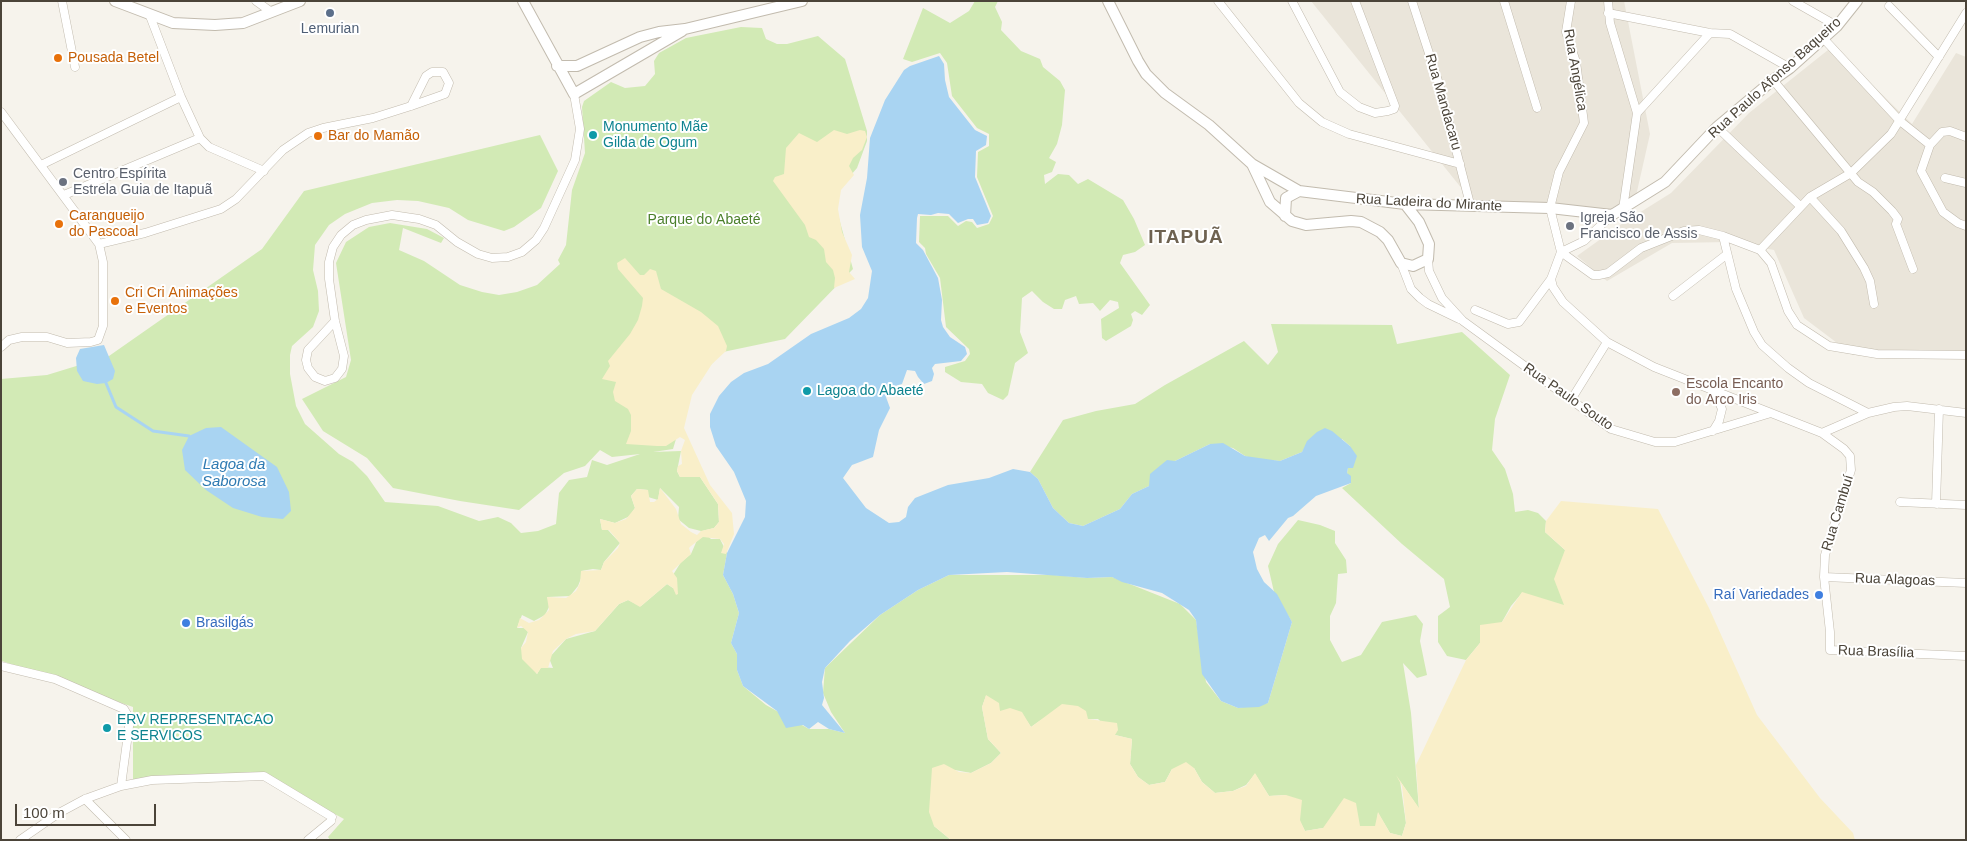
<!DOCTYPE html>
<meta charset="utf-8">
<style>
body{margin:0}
#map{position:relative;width:1967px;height:841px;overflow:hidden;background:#f6f3ec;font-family:Arial,sans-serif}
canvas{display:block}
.frame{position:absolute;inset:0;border:2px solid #4b4439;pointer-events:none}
.scale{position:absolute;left:15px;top:804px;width:141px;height:22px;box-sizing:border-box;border:2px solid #4b4439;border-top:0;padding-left:6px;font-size:15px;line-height:18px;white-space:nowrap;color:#4b4439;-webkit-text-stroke:4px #fff;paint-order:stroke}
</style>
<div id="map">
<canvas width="1967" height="841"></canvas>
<div class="frame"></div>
<div class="scale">100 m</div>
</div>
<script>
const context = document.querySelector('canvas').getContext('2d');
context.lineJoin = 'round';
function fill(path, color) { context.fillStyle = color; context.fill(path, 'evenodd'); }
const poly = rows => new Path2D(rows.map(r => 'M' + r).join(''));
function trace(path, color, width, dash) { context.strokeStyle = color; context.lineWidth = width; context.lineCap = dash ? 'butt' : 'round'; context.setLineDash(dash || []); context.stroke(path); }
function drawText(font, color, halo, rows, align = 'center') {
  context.font = font + ' Arial,sans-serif'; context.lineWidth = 4; context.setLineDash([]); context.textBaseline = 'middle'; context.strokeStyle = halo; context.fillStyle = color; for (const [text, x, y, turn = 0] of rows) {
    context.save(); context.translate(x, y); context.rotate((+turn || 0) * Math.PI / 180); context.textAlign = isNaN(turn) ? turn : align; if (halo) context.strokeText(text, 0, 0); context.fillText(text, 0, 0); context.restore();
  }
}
fill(poly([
 [1311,1,1624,1,1650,134,1631,218,1671,193,1749,113,1833,46,1912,124,1956,53,1966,57,1966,358,1853,355,1804,318,1774,250,1730,242,1672,243,1607,281,1577,256,1630,218,1479,210]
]), '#eae5da');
fill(poly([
 [975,1,998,1,995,7,1002,22,1001,30,1021,51,1040,59,1043,67,1060,81,1065,90,1062,125,1057,144,1049,158,1056,162,1052,172,1044,175,1045,184,1058,174,1069,175,1078,184,1088,179,1123,200,1134,219,1145,245,1135,252,1123,255,1120,263,1150,305,1142,315,1135,311,1131,314,1133,320,1131,326,1106,341,1102,338,1101,319,1119,308,1118,302,1110,300,1100,311,1093,303,1079,304,1076,296,1065,300,1062,309,1054,309,1043,302,1032,291,1022,298,1020,332,1028,353,1015,363,1008,395,1003,400,988,393,982,384,961,382,945,372,945,367,965,361,970,354,969,349,946,327,940,278,926,254,925,248,919,242,920,216,948,216,958,226,966,221,972,222,977,228,989,224,993,216,977,177,978,152,989,146,989,134,977,128,952,96,947,63,940,53,912,62,903,59,923,8,950,23,969,11],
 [741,27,762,28,766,39,777,44,787,44,818,36,845,59,867,131,867,141,857,168,839,189,837,211,853,269,785,339,723,352,704,372,688,399,673,449,653,452,681,451,677,471,680,477,700,477,718,504,719,522,714,528,702,531,711,539,720,539,727,553,723,575,733,594,739,613,731,643,737,654,737,670,743,686,766,705,809,729,829,729,845,733,831,712,823,693,825,668,880,615,918,590,949,575,1054,575,1087,578,1112,577,1180,604,1196,620,1206,682,1221,701,1238,708,1268,703,1292,622,1274,592,1268,566,1278,544,1298,520,1320,525,1335,531,1335,543,1346,560,1347,573,1338,574,1336,603,1330,616,1330,640,1342,662,1361,655,1382,622,1416,615,1423,624,1420,641,1427,675,1417,678,1403,663,1411,713,1419,809,1400,781,1406,823,1402,836,1390,833,1378,813,1376,826,1323,828,1305,831,1286,795,1269,796,1255,774,1246,785,1233,791,1215,793,1202,782,1194,768,1172,769,1165,782,1149,785,1138,777,1130,764,1132,739,1115,735,1098,719,1041,720,1031,727,1027,721,1000,711,986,696,982,707,988,739,1001,753,991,763,971,773,955,770,932,786,934,826,951,840,330,840,328,837,344,819,264,776,133,784,133,707,2,661,1,379,47,375,109,356,262,249,304,191,540,135,558,171,541,208,514,227,504,231,468,220,449,208,418,201,397,200,372,203,345,214,329,225,315,245,313,270,318,291,319,311,313,327,292,346,290,355,290,374,296,406,305,424,339,454,353,462,367,476,385,502,438,506,479,521,498,517,511,523,521,533,538,531,556,524,559,493,569,480,587,477,592,460,607,465,640,454,612,457,600,450,585,466,564,473,519,510,460,501,393,488,367,458,323,431,302,399,346,377,351,360,336,263,346,242,369,227,390,223,427,229,444,238,441,243,403,228,399,250,424,261,460,285,482,292,499,295,517,292,537,285,560,264,558,260,566,245,572,190,585,153,582,107,584,101,611,82,625,88,645,86,655,74,654,61,659,53,686,38],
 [660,488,679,507,678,519,689,528,701,531,691,554,681,562,673,575,673,588,667,584,641,606,628,600,619,604,595,631,566,639,549,658,553,668,541,667,537,674,521,648,528,632,525,628,517,628,522,615,534,621,545,615,550,605,547,597,570,596,578,586,582,576,581,571,593,569,601,570,604,562,620,543,608,530,602,530,600,519,615,523,630,516,635,508,631,496,637,489,648,490,648,497,658,500],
 [1271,324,1392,325,1397,344,1462,332,1510,375,1495,419,1492,450,1505,469,1513,494,1515,512,1528,510,1538,513,1546,521,1545,532,1565,550,1564,606,1522,593,1511,606,1502,622,1480,643,1466,660,1447,656,1438,642,1438,616,1450,607,1444,579,1402,544,1342,488,1351,483,1347,473,1348,468,1353,467,1350,446,1342,439,1306,445,1302,452,1280,461,1254,459,1245,456,1233,448,1210,444,1175,461,1149,486,1132,494,1120,509,1083,526,1069,523,1053,508,1038,479,1030,472,1063,420,1096,411,1135,404,1165,385,1244,341,1268,365,1278,352]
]), '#d2eab5');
fill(poly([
 [834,130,847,134,860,130,865,131,867,137,862,150,853,158,849,166,854,175,841,190,838,209,842,232,852,255,849,272,855,279,834,288,835,278,833,270,826,262,824,249,816,240,809,237,805,225,773,181,775,177,784,174,786,148,799,133,817,142],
 [625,258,640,275,644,275,650,269,656,271,661,289,701,312,718,326,727,346,726,351,712,364,692,395,684,428,710,485,732,513,734,534,726,554,721,553,724,544,720,539,703,537,691,546,689,548,691,554,672,571,677,578,678,594,676,595,673,588,667,584,640,607,628,600,619,604,595,631,576,634,566,639,553,651,548,668,541,668,537,674,522,659,521,648,526,642,528,632,521,626,517,628,520,618,529,623,539,620,549,610,547,597,566,598,576,591,580,583,581,571,601,570,604,562,618,548,620,543,609,530,602,530,600,519,615,523,626,519,635,508,631,496,637,489,648,490,650,502,654,502,658,499,660,488,676,509,681,524,691,532,697,535,701,531,714,528,719,522,718,504,700,477,680,477,677,471,678,466,682,464,681,451,685,440,680,437,666,446,657,446,626,444,631,431,631,415,628,409,615,401,613,392,616,382,602,379,610,366,608,361,630,334,638,320,642,306,643,298,618,269,617,263],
 [1561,501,1658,509,1709,608,1757,715,1820,798,1853,833,1855,840,951,840,934,826,929,812,932,768,944,764,959,772,971,773,991,763,1001,753,988,739,982,707,986,695,999,703,1000,711,1010,708,1022,712,1031,727,1062,704,1078,706,1086,711,1088,719,1117,723,1118,730,1115,735,1132,739,1130,764,1138,777,1149,785,1165,782,1172,769,1186,762,1194,768,1202,782,1215,793,1233,791,1246,786,1255,773,1269,796,1286,795,1302,800,1300,820,1305,831,1323,828,1344,798,1356,803,1360,826,1375,826,1378,812,1390,833,1402,836,1406,823,1402,786,1396,775,1419,808,1416,765,1466,660,1480,643,1480,625,1502,622,1522,592,1564,605,1554,579,1565,550,1545,532,1546,521]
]), '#f9efc9');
fill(poly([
 [939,56,944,64,945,80,949,97,975,130,987,136,986,145,976,151,975,177,991,216,988,223,977,225,973,219,968,219,958,223,949,214,938,213,931,215,918,214,917,218,916,243,923,250,938,278,942,300,941,320,943,327,950,337,965,347,967,354,961,361,935,364,932,368,934,374,932,381,924,384,918,377,915,371,907,370,902,384,895,386,886,397,890,408,879,430,873,457,852,465,843,478,866,508,889,523,899,522,906,517,908,507,915,498,948,485,989,478,1013,469,1030,472,1038,479,1053,508,1069,523,1083,526,1120,509,1132,494,1149,486,1150,474,1167,460,1175,461,1210,444,1223,443,1245,456,1280,461,1302,452,1307,441,1317,432,1325,428,1332,431,1350,446,1357,456,1353,468,1348,468,1347,473,1351,476,1351,483,1316,496,1293,516,1288,518,1269,541,1265,535,1259,538,1253,552,1257,569,1264,582,1277,594,1292,622,1268,703,1259,707,1238,708,1221,701,1202,674,1196,620,1189,610,1162,593,1122,582,1112,577,1087,578,1007,572,949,575,918,590,880,615,850,641,825,668,822,682,824,698,822,705,845,733,829,729,818,722,809,729,803,725,786,728,777,711,743,686,737,670,737,654,731,643,739,613,733,594,723,575,727,553,745,517,746,501,734,472,716,446,710,427,710,414,719,396,731,382,744,373,768,364,811,334,849,318,861,309,868,298,872,271,862,247,860,215,867,178,870,138,885,100,904,70,910,66],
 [104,345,115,371,113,379,106,383,97,384,83,381,77,371,76,358,80,349],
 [221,427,277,467,289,492,291,511,283,519,262,517,233,508,206,490,185,470,182,450,189,436,206,428]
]), '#a9d4f2');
trace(poly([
 [106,383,116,407,153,431,189,436]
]), '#a9d4f2', 3);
const minor = poly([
 [62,1,75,67],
 [256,1,270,11],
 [1218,1,1299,103,1322,122,1349,134,1460,164],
 [1292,1,1340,92,1359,107,1375,113,1388,111,1394,109,1395,106,1355,1],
 [1412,1,1439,84,1470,204],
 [1504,1,1537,108],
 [1608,1,1610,23,1637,113,1623,209],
 [1793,1,1837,26],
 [1889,6,1939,57],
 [1608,13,1710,33,1730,34,1790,68],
 [150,16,181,97,200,138,209,147,264,171],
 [1823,38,1900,121,1930,145],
 [1773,80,1858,182,1873,192,1892,211,1898,219,1896,224,1913,269],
 [1,112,99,244,103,262,103,326,98,340,91,342,67,343,47,337,22,337,9,340,1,347],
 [1637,113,1710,33],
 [1717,127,1800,206],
 [1966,137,1950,131,1942,132,1930,145,1921,171,1943,212,1958,223,1966,226],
 [41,165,181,97],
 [1945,178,1966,183],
 [64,195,200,138],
 [1810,197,1841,231,1864,268,1870,281,1874,304],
 [1723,236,1736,289,1754,332,1762,345,1788,368,1809,383,1868,413],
 [99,244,145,233,221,209,236,199,283,150,308,133,323,128,373,118,411,106,445,94,449,83,443,72,432,72,426,76,411,106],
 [1760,250,1810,197,1851,173,1891,134,1966,13],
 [1561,252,1593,275,1599,275,1608,273,1641,248,1684,231,1699,230,1723,236,1760,250,1771,263,1788,311,1797,325,1829,346,1877,354,1966,355],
 [1561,252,1550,208,1559,172,1584,123,1576,62,1566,32,1571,1],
 [1428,259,1429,271,1442,298,1463,321,1611,429,1655,442,1675,442,1771,413],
 [1401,263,1411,289,1420,298,1428,304,1459,319],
 [1551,279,1553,287,1563,302,1607,342,1654,367,1822,433,1844,449,1850,456,1851,470,1825,555,1824,577,1830,632,1830,650,1966,656],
 [1673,296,1726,255],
 [1475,310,1508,324,1519,322,1551,279,1561,252,1584,241,1612,215],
 [335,321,308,350,306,360,308,368,315,377,325,381,335,378,342,369,344,356,335,321,329,279,329,262,333,247,341,235,353,225,366,220,392,215,419,219,436,225,457,242,478,254,492,258,508,257,522,252,536,240,544,228,575,160,580,129,574,94],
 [1571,400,1607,342],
 [1713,431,1719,421,1722,409,1714,391],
 [1822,433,1868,413,1894,407,1907,406,1966,413],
 [1900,502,1966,505],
 [1936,504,1939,409],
 [1824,577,1966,583],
 [1,666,55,679,124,709,130,719,121,786],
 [85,799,126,840],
 [20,840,59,813,85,799,121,786,152,780,264,776,332,817],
 [308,840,331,821]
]);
const tertiary = poly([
 [115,1,173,23,215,25,243,23,300,1],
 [523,1,574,94,682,31],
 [1108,1,1138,61,1146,74,1165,93,1209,125,1252,164,1299,191,1405,204,1550,208,1612,215,1665,182,1717,127,1773,80,1790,68,1837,26,1857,1],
 [557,66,577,66,640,37,659,32,685,29,802,1],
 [1252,164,1270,202,1292,221,1306,225,1351,221,1361,222,1380,232,1388,240,1401,263,1413,266,1428,259,1429,244,1419,222,1405,204],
 [1285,216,1286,198,1299,191]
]);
trace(minor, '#c2bbae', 9);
trace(tertiary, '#c2bbae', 12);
trace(minor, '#fff', 8);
trace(tertiary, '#fff', 10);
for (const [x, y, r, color] of [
 [330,13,5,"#5c6f8a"],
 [58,58,5,"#e8710a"],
 [593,135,5,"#0f9aa8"],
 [318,136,5,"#e8710a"],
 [63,182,5,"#6b7280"],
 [59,224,5,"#e8710a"],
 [1570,226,5,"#6b7280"],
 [115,301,5,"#e8710a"],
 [807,391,5,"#0f9aa8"],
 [1676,392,5,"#8d6e63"],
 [1819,595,5,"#3f7fe0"],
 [186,623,5,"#3f7fe0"],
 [107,728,5,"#0f9aa8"]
]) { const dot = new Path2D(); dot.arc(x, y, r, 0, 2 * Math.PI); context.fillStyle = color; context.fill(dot); trace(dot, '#fff', 2); }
drawText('14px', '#4e5e75', '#fff', [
 ["Lemurian",330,29]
]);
drawText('14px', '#c56008', '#fff', [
 ["Pousada Betel",68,58],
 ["Bar do Mamão",328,136],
 ["Carangueijo",69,216],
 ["do Pascoal",69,232],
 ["Cri Cri Animações",125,293],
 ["e Eventos",125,309]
], 'left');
drawText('14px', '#4b4439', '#fff', [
 ["Rua Angélica",1575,70,80],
 ["Rua Paulo Afonso Baqueiro",1775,78,-42],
 ["Rua Mandacaru",1443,102,74],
 ["Rua Ladeira do Mirante",1429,203,3],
 ["Rua Paulo Souto",1568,397,35],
 ["Rua Cambuí",1838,513,-73],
 ["Rua Alagoas",1895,580,2],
 ["Rua Brasília",1876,652,2]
]);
drawText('14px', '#0d838f', '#fff', [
 ["Monumento Mãe",603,127],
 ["Gilda de Ogum",603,143],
 ["Lagoa do Abaeté",817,391],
 ["ERV REPRESENTACAO",117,720],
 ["E SERVICOS",117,736]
], 'left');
drawText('14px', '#5b616d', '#fff', [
 ["Centro Espírita",73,174],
 ["Estrela Guia de Itapuã",73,190],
 ["Igreja São",1580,218],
 ["Francisco de Assis",1580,234]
], 'left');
drawText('14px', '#4a7f2a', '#fff', [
 ["Parque do Abaeté",704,220]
]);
drawText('14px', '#785e54', '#fff', [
 ["Escola Encanto",1686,384],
 ["do Arco Iris",1686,400]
], 'left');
drawText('14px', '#366cbe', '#fff', [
 ["Raí Variedades",1809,595],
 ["Brasilgás",196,623,"left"]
], 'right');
drawText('italic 15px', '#2e7ab2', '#fff', [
 ["Lagoa da",234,465],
 ["Saborosa",234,482]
]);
context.letterSpacing = '1px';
drawText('bold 19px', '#6e6250', '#fff', [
 ["ITAPUÃ",1186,238]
]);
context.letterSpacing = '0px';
</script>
